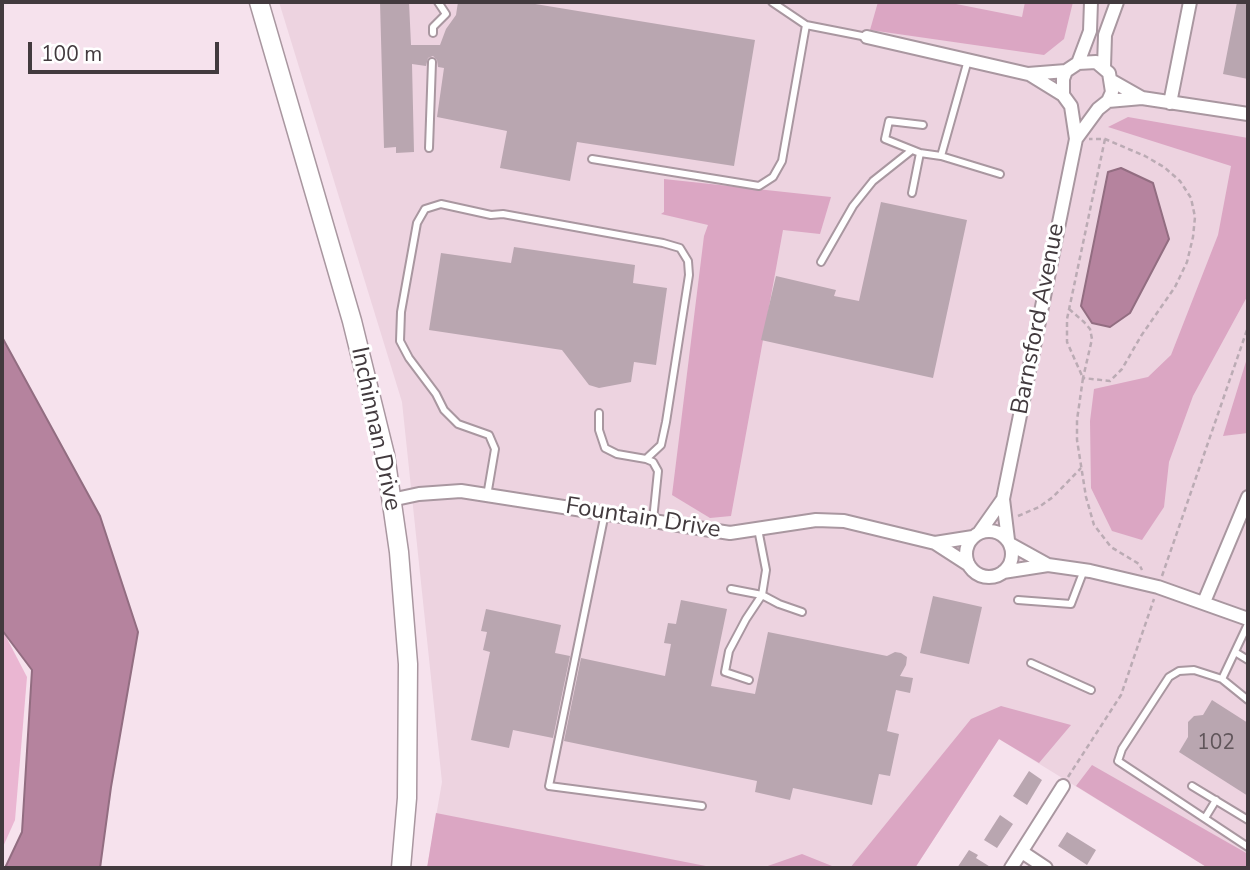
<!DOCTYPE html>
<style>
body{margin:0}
#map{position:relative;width:1250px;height:870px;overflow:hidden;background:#f6e2ed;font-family:"Nunito Sans",sans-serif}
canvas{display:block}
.frame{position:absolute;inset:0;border:4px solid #423a3e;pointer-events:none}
.scale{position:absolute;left:28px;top:42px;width:191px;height:32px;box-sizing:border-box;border:4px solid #423a3e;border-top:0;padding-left:9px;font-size:21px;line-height:24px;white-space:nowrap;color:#423a3e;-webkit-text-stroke:5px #fff;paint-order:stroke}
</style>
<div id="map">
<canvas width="1250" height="870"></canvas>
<div class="frame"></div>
<div class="scale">100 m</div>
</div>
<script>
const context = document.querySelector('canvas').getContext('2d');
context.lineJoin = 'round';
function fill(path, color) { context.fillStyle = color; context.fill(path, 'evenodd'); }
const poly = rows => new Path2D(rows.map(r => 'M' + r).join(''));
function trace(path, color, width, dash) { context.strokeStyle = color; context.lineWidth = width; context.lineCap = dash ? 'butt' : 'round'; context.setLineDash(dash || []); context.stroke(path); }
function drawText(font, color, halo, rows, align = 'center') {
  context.font = font + ' "Nunito Sans",sans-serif'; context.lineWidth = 6; context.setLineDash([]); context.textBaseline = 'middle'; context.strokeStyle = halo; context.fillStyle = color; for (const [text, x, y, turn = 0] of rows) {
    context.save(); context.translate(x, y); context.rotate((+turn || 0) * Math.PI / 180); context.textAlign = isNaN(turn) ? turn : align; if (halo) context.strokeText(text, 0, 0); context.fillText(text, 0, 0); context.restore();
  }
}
fill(poly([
 [279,2,1248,2,1248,868,1208,868,999,739,915,868,427,868,442,782,402,402]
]), '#edd3e0');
fill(poly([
 [2,629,27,677,15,820,2,849]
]), '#eab6d2');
fill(poly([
 [878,2,946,2,1022,17,1025,2,1073,2,1064,39,1044,55,870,30],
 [1128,117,1248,138,1248,295,1193,396,1169,462,1164,507,1142,540,1112,531,1091,488,1090,421,1094,389,1148,377,1171,355,1218,235,1231,166,1108,127],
 [664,179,831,197,820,234,783,230,731,516,710,518,672,495,704,236,708,225,661,214,664,212],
 [1248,355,1248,433,1223,436],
 [1001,706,1071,725,1039,763,999,739,915,868,850,868,971,719],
 [1092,765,1248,854,1248,868,1208,868,1076,786],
 [436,813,716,868,427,868],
 [802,854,837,868,762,868]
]), '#dba6c3');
const water = poly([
 [1121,168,1153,183,1169,239,1130,313,1110,327,1092,323,1081,306,1108,172,1121,168],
 [2,337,100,516,138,632,111,787,100,868,5,868,22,832,32,670,2,630,2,337]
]);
fill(water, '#b5839e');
trace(water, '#926d81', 2);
fill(poly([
 [380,2,409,2,411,45,440,45,446,29,456,15,458,2,523,2,755,40,734,166,577,142,570,181,500,168,507,131,437,117,444,68,438,67,437,60,433,56,428,58,426,66,412,64,414,152,396,153,396,147,384,148],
 [1237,2,1248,2,1248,79,1223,74],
 [881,202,967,220,933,378,761,340,776,276,836,290,834,296,859,301],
 [514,247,635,265,633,283,667,288,656,365,634,362,631,382,599,388,589,385,562,350,429,330,441,253,511,263],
 [933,596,982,607,969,664,920,653],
 [681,600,727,609,711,686,755,694,768,632,887,656,895,652,901,653,907,657,906,665,900,676,913,678,910,693,896,690,887,731,899,734,890,776,879,774,872,805,793,788,790,800,755,792,757,781,564,741,581,658,665,676,671,644,664,643,668,623,676,624],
 [486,609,561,625,555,653,570,656,553,738,513,730,509,748,471,740,490,652,483,650,487,632,481,631],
 [1212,700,1248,723,1248,796,1179,752,1188,737,1188,722,1194,716,1203,715],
 [1029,771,1042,780,1027,805,1013,796],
 [1000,815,1013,824,997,848,984,840],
 [1067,832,1096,850,1087,865,1058,846],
 [969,850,978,855,976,858,992,868,957,868]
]), '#b9a6b0');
const lane = poly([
 [772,2,806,25],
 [433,33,433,27,446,14,438,2],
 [968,60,941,156,1000,174],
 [923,125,889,121,885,139,920,153,941,156],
 [429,148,432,62],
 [592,159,759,186,773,177,782,161,806,25,867,37],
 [912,193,920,153],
 [821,262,853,206,873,181,912,150],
 [599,413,599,430,605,448,617,454,646,459,653,462,658,471,653,520],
 [487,496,495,449,489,435,458,424,444,410,436,394,409,358,400,341,401,312,417,223,425,209,441,204,491,215,503,214,663,243,680,248,688,261,689,275,666,422,661,445,646,459],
 [605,513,549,786,702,806],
 [731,589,762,595,766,570,758,529],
 [1018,600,1071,604,1084,570],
 [1248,624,1222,679,1194,670,1179,671,1169,677,1122,749,1118,761,1248,847],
 [1235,652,1248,660],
 [1031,663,1091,690],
 [1222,679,1248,700],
 [749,680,725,672,729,651,746,619,762,595,779,604,802,612],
 [1192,786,1248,820],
 [1205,818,1216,800]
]);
const street = poly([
 [867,37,1028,74,1066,71],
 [1078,63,1090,31,1091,2],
 [1104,67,1105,35,1117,2],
 [1029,74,1063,95],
 [1112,81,1142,98],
 [1108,101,1142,98,1248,114],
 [1170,103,1190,2],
 [391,500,419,494,461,491,730,533,816,520,844,521,935,543,969,565],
 '966 554a23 23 0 1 1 46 0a23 23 0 1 1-46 0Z',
 [979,533,1003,499],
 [1008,540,1003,499,1076,139,1071,106,1063,95,1063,79,1066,71,1078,63,1096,62,1109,73,1112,92,1108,101,1098,109,1076,139],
 [935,543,973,537],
 [1010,544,1048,565],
 [1003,572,1048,565,1090,571,1158,587,1248,619],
 [1204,602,1248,497],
 [1022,852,1046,868],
 [1011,868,1063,786]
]);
const secondary = poly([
 [259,2,352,321,385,455,399,552,408,664,407,798,401,868]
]);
trace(lane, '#a997a0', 10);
trace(street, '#a997a0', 16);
trace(secondary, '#a997a0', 21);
trace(poly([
 [1105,139,1067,319,1067,342,1083,378,1077,420,1077,440,1086,497,1094,525,1111,547,1139,564,1142,570],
 [1069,309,1084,322,1090,329,1092,339,1083,378,1110,381,1122,369,1141,336,1175,287,1187,262,1193,237,1195,217,1191,198,1180,181,1164,167,1145,156,1105,139,1089,139],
 [1018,516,1039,507,1053,497,1081,468],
 [1162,576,1248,327],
 [1068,777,1121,695,1154,599]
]), '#bbabb4', 2.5, [5, 3.5]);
trace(lane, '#fff', 6);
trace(street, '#fff', 12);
trace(secondary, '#fff', 18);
drawText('21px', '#60555a', null, [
 ["102",1216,744]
]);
drawText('24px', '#423a3e', '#fff', [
 ["Barnsford Avenue",1039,319,-79],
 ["Inchinnan Drive",375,429,78],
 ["Fountain Drive",643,519,9]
]);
</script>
